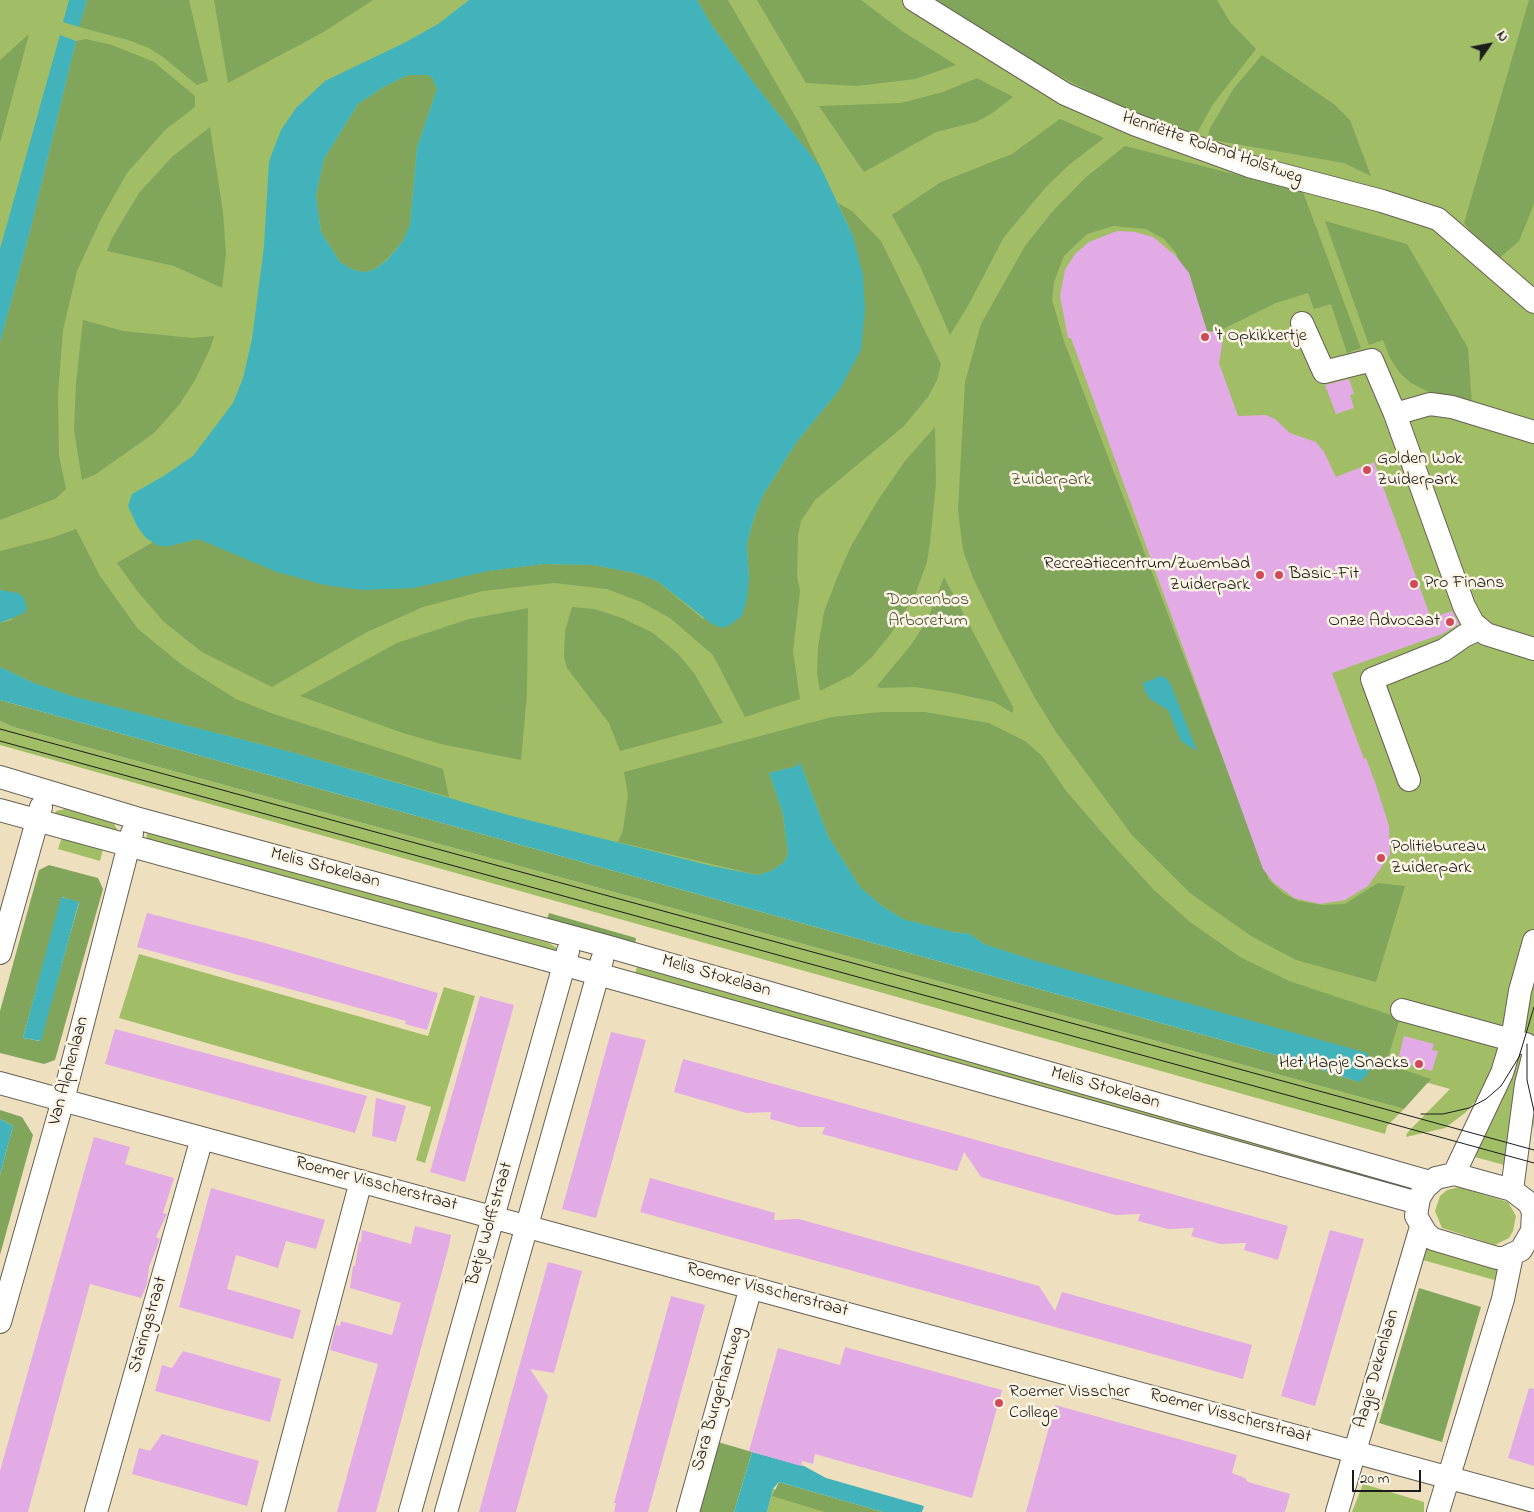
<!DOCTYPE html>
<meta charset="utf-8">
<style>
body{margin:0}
#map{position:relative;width:1534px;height:1512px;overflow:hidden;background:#eee0bf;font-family:"Indie Flower",sans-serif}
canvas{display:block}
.north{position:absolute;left:1464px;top:20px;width:50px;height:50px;-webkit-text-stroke:4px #fcf5e5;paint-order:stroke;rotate:57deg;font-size:14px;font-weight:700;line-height:20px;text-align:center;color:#1c1c1c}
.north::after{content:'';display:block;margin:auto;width:18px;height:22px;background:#1c1c1c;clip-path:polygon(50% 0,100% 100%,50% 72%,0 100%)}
.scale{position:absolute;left:1352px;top:1470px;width:69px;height:22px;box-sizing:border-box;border:2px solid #1c1c1c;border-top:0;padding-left:6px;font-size:15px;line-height:18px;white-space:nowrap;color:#1c1c1c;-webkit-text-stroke:4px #fcf5e5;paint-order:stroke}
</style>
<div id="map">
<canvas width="1534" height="1512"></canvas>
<div class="north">N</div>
<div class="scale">20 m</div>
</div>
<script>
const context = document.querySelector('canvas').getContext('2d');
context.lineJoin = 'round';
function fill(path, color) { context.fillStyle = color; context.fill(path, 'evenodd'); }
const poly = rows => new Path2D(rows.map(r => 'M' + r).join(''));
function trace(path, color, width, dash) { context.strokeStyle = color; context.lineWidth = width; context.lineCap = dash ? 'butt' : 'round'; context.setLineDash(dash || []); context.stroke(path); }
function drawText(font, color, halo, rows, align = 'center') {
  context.font = font + ' "Indie Flower",sans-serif'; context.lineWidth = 5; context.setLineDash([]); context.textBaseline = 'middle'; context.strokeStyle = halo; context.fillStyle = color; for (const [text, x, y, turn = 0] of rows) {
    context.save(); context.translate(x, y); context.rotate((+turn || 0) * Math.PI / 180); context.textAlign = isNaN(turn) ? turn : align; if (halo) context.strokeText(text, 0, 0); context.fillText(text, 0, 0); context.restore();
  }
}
fill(poly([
 [0,0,1534,0,1534,1130,1532,1112,1508,1166,1471,1156,1480,1096,1465,1113,1445,1128,1406,1137,1407,1133,1450,1089,0,686],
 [0,721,13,727,1404,1109,1387,1126,1385,1134,0,745],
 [65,809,113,822,118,831,54,818,56,811],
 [152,832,549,943,560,950,558,957,146,840,147,834],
 [62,837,103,849,100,861,58,849],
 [139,954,428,1036,444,987,475,996,425,1163,416,1160,431,1107,119,1018],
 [637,967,1246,1135,1369,1174,1368,1181,633,979],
 [1459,1187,1508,1202,1516,1216,1513,1231,1509,1238,1495,1245,1442,1228,1435,1211,1440,1196,1447,1190],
 [1425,1247,1499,1268,1498,1281,1419,1259],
 [1363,1484,1424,1502,1424,1512,1352,1512],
 [773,1489,883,1512,767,1512]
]), '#a1be66');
fill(poly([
 [87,0,189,0,208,81,197,85,163,57,149,48,128,40,79,27],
 [214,0,373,0,322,33,228,83],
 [697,0,728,0,798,121,821,168,754,83,713,27],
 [757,0,861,0,902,31,956,65,915,79,857,86,806,83],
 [936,0,1217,0,1230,22,1256,49,1213,104,1196,135,1146,118,1092,93,1028,59],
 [1529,0,1534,0,1534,204,1519,241,1498,259,1479,242,1464,223],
 [29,34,0,143,0,60],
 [86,39,112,45,154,62,195,96,195,107,165,130,127,173,101,219,77,271,63,330,58,395,59,456,66,489,55,499,0,520,0,343,30,231,76,41],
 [1262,55,1335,105,1350,120,1371,176,1344,163,1207,139,1210,128,1234,88],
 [408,75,428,75,432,78,437,89,417,147,410,225,403,241,387,259,375,269,365,272,353,270,340,262,321,232,316,195,324,159,358,104,382,88],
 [977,78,1013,97,991,114,976,122,936,132,864,172,819,106,901,103,943,92],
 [1060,119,1104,138,1070,164,1046,187,1004,237,969,304,950,335,920,266,892,215,941,182,1012,154],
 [210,127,223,212,226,254,222,288,174,266,107,251,112,238,139,193,172,157],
 [1125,146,1303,192,1361,348,1347,353,1331,304,1314,309,1308,293,1276,303,1209,336,1176,253,1164,239,1146,229,1113,226,1087,234,1064,256,1054,282,1052,300,1064,341,1269,880,1283,893,1298,901,1322,905,1345,904,1378,883,1405,886,1376,982,1296,960,1251,936,1190,893,1132,835,1056,732,1035,698,1000,633,973,578,963,550,958,510,965,382,981,324,1025,246,1052,212,1085,178],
 [838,203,852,211,881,241,941,364,937,380,928,397,904,426,815,500,801,521,798,535,797,576,800,591,793,651,800,699,745,717,713,655,670,618,641,602,607,589,554,583,483,591,423,607,367,632,272,687,202,652,164,622,138,592,117,563,153,542,159,546,170,546,198,539,220,546,488,571,544,564,593,565,635,573,657,581,703,619,749,577,747,545,753,521,763,495,796,443,840,389,853,236],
 [1325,221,1407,244,1468,348,1472,405,1433,394,1411,383,1400,373,1390,358,1383,340,1369,345],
 [83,320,123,331,192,338,214,336,210,349,195,380,179,405,154,433,96,474,82,480,74,430,76,383],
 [935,427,936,484,930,542,927,562,915,595,892,632,872,657,852,675,820,691,817,674,818,647,824,612,837,578,851,546,878,500,905,461],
 [76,529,100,576,138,629,182,665,236,699,271,713,443,769,449,797,291,752,72,696,34,683,0,667,0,623,12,620,3,590,0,590,0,551,51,538],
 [944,577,1013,707,1013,713,994,702,954,693,915,687,880,688,877,686,911,645,928,619],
 [572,607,594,609,622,618,653,633,677,653,694,673,723,723,620,751,609,723,567,668,564,657,565,631],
 [528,608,527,694,521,760,441,744,400,732,300,696,397,643,469,619],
 [0,700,1283,1057,1359,1082,1033,960,984,944,970,934,953,932,903,919,882,906,860,887,828,836,800,762,797,766,769,773,783,814,788,854,784,862,773,870,758,875,618,842,623,830,628,795,624,772,832,717,882,712,925,712,989,723,1025,741,1042,756,1067,792,1111,843,1153,889,1190,922,1240,957,1289,981,1400,1018,1386,1064,1431,1079,1404,1109,13,727,0,721],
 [49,865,98,878,103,889,55,1060,44,1064,0,1053,0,1011,39,870],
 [62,897,79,903,40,1041,23,1038],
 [549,913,636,938,634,949,545,925],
 [0,1110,22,1117,33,1135,0,1255,0,1175,13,1126,0,1119],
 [1419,1288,1481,1307,1442,1442,1379,1423],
 [718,1442,752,1452,734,1512,699,1512],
 [779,1482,883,1512,825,1512,772,1496]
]), '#80a55b');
fill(poly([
 [69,0,87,0,79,27,63,22],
 [469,0,697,0,713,27,754,83,821,168,853,236,863,275,865,309,861,350,840,389,796,443,763,495,753,521,747,545,749,577,747,599,742,616,730,625,723,628,712,624,657,581,635,573,593,565,544,564,488,571,414,588,361,590,325,585,277,572,198,539,170,546,159,546,146,538,137,526,128,506,132,494,162,477,193,456,233,403,243,378,252,339,264,246,269,161,281,130,296,108,325,81,406,42,438,24],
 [408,75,428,75,432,78,437,89,417,147,410,225,403,241,387,260,375,269,365,272,353,270,340,262,321,232,316,195,324,159,358,104,382,88],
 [60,35,76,41,30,231,0,343,0,249],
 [0,590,18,593,24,598,27,608,24,613,0,623],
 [0,667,34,683,72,696,291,752,508,815,712,866,758,875,773,870,784,862,788,854,783,814,769,773,797,766,800,762,828,836,860,887,882,906,903,919,953,932,970,934,984,944,1033,960,1367,1053,1372,1063,1367,1075,1359,1082,1283,1057,0,700],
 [1161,676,1166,678,1171,685,1197,751,1181,741,1168,710,1150,699,1145,691,1143,683],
 [61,897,79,902,41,1041,23,1038],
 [0,1119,13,1126,0,1175],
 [752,1452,804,1466,826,1478,924,1506,922,1512,883,1512,779,1482,773,1489,767,1512,734,1512]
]), '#43b3bb');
fill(poly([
 [1117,231,1135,232,1153,237,1175,255,1189,273,1207,331,1224,333,1219,363,1238,416,1266,415,1275,419,1290,433,1316,442,1324,452,1336,477,1374,462,1431,618,1452,611,1459,624,1442,634,1332,673,1364,759,1366,758,1376,785,1389,826,1390,855,1368,886,1345,900,1320,904,1294,898,1273,882,1263,869,1071,338,1068,338,1060,296,1065,270,1075,254,1089,242],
 [1349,379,1354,394,1350,395,1354,408,1336,414,1325,385],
 [147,913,265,943,438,993,427,1030,405,1024,406,1021,137,947],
 [480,996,514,1005,465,1182,430,1172],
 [115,1029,367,1096,355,1133,105,1064],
 [611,1032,646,1040,596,1218,562,1209],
 [1404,1036,1434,1044,1432,1050,1438,1051,1432,1071,1403,1063,1404,1058,1399,1056],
 [683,1059,1288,1226,1278,1260,1244,1250,1246,1243,1220,1244,1191,1236,1194,1228,1168,1229,1138,1221,1140,1214,1115,1215,981,1177,964,1152,957,1171,822,1134,825,1127,799,1127,770,1119,771,1112,746,1113,674,1092],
 [376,1098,406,1106,396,1142,372,1136],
 [94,1137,130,1147,125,1164,174,1178,163,1213,167,1214,156,1237,160,1239,149,1267,147,1284,141,1298,90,1284,28,1512,0,1512,0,1471],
 [650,1178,775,1213,774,1220,799,1219,1039,1286,1055,1311,1062,1292,1252,1345,1243,1379,640,1212],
 [211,1188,325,1220,316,1249,286,1241,278,1268,236,1255,227,1289,301,1310,293,1339,179,1307],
 [415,1226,451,1235,449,1246,376,1512,337,1512,378,1364,330,1350,336,1325,340,1326,341,1321,392,1335,401,1303,350,1288,353,1266,355,1266,359,1242,361,1242,362,1230,411,1244],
 [1330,1230,1364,1239,1315,1406,1281,1396],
 [548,1262,582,1271,554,1373,530,1369,548,1396,516,1512,479,1512],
 [671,1296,705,1305,648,1512,614,1512,616,1503,614,1503],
 [845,1347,1002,1390,972,1498,815,1454,813,1464,802,1461,801,1466,749,1451,778,1348,840,1365],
 [183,1351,281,1379,270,1422,155,1391,162,1365,172,1368],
 [1529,1388,1534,1389,1534,1466,1508,1458],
 [1055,1405,1237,1455,1232,1473,1245,1478,1248,1482,1290,1494,1285,1512,1026,1512],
 [162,1434,259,1461,247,1506,132,1474,139,1448,150,1451]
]), '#e2abe5');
const minor = poly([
 [914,0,1065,94,1136,125,1249,166,1382,201,1438,219,1534,302],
 [1302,323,1324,372,1372,360,1395,414,1464,606,1473,623,1486,634,1534,649],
 [1395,414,1430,404,1452,407,1534,432],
 [0,777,136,818,606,946,1430,1182],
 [1409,780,1372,679,1444,650,1464,636,1479,629],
 [0,810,533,956,1418,1203],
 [0,953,41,807],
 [1402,1010,1526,1044],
 [0,1083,1534,1501],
 [1454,1174,1512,1190,1529,1203,1533,1212,1532,1231,1521,1250,1504,1258,1497,1258,1433,1239,1426,1233,1416,1216,1419,1198,1425,1188,1436,1178,1454,1174],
 [1454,1174,1502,1073,1512,1040,1520,991,1534,941],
 [1512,1190,1526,1084,1534,1053],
 [0,1322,63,1100,132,833],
 [96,1512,202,1138],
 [273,1512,361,1181],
 [410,1512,568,951],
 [446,1512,602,960],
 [688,1512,751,1287],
 [1337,1512,1421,1227],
 [1438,1512,1503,1299,1512,1255]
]);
trace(minor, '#666155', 24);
trace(minor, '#fff', 22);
trace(poly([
 [0,729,1534,1150],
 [0,741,1534,1163],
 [1527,1044,1527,1080,1534,1111],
 [1421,1114,1443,1114,1469,1108,1486,1099,1501,1086,1519,1057,1534,1007]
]), '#1c1c1c', 1);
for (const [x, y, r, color] of [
 [1205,337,5,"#d1495b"],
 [1367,470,5,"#d1495b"],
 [1260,575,5,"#d1495b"],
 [1279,575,5,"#d1495b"],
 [1414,584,5,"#d1495b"],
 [1450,622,5,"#d1495b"],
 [1381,858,5,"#d1495b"],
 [1419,1064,5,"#d1495b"],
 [999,1403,5,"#d1495b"]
]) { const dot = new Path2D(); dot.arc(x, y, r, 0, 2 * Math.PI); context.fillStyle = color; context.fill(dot); trace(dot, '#fcf5e5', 2); }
drawText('18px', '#1c1c1c', '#fcf5e5', [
 ["Henriëtte Roland Holstweg",1212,149,19],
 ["Melis Stokelaan",325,869,15],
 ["Melis Stokelaan",716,977,16],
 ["Van Alphenlaan",70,1071,-75],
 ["Melis Stokelaan",1105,1089,16],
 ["Roemer Visscherstraat",376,1185,15],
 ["Betje Wolffstraat",491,1224,-74],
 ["Roemer Visscherstraat",767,1291,15],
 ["Staringstraat",149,1325,-74],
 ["Aagje Dekenlaan",1378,1369,-74],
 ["Sara Burgerhartweg",719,1399,-74],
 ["Roemer Visscherstraat",1230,1417,15]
]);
drawText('18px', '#1c1c1c', '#fcf5e5', [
 ["'t Opkikkertje",1215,337],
 ["Golden Wok",1377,460],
 ["Zuiderpark",1377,481],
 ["Recreatiecentrum/Zwembad",1250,565,"right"],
 ["Zuiderpark",1250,586,"right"],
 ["Basic-Fit",1289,575],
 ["Pro Finans",1424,584],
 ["Onze Advocaat",1440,622,"right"],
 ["Politiebureau",1391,848],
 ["Zuiderpark",1391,869],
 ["Het Hapje Snacks",1409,1064,"right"],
 ["Roemer Visscher",1009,1393],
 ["College",1009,1414]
], 'left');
drawText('18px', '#4b5536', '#fcf5e5', [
 ["Zuiderpark",1051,481],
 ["Doorenbos",928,601],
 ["Arboretum",928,622]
]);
</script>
